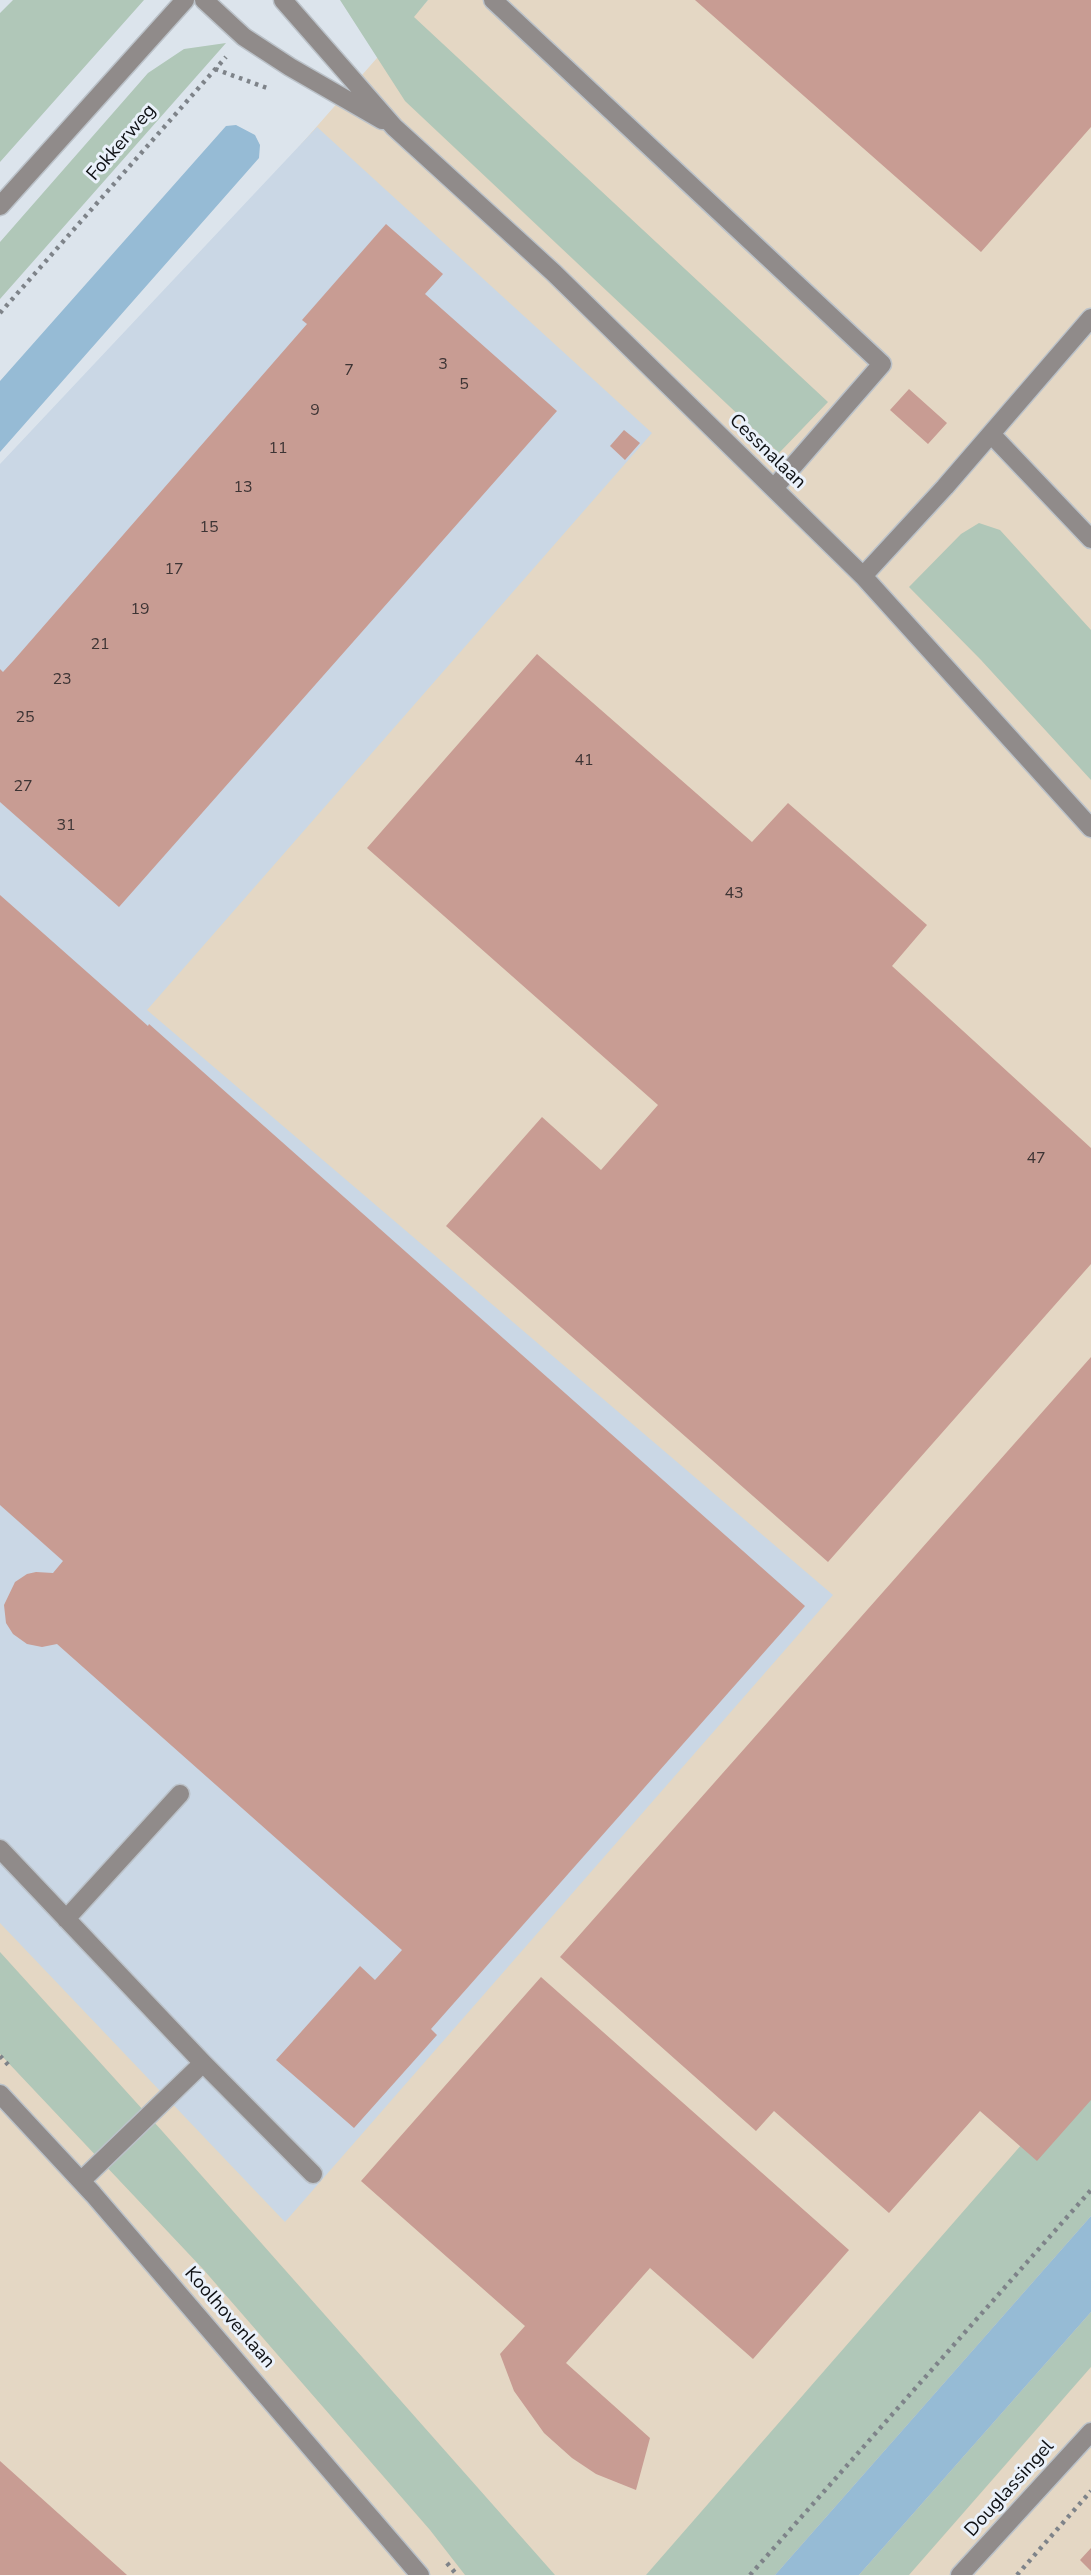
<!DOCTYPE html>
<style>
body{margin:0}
canvas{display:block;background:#dce4ec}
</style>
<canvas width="1091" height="2575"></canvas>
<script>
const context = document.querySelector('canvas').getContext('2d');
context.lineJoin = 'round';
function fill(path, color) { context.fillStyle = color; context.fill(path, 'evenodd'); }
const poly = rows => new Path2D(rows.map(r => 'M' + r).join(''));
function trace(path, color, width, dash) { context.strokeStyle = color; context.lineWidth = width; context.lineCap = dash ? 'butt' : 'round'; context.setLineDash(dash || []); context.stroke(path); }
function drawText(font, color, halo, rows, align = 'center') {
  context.font = font + ' "Nunito Sans",sans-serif'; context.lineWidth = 6; context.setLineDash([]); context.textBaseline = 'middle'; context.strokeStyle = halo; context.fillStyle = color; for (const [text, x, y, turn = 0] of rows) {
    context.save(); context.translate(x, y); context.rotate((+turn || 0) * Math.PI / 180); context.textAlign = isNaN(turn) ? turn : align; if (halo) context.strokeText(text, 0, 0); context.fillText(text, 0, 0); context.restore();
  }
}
fill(poly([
 [428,0,1091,0,1091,2575,0,2575,0,466,267,183]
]), '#e4d7c4');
fill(poly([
 [317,127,652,433,147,1010,833,1595,285,2222,0,1923,0,464]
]), '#cad7e5');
fill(poly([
 [13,0,144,0,0,162,0,13],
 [340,0,428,0,414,17,828,402,779,453,405,101],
 [226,43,0,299,0,242,148,73,184,49],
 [979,523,1000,530,1091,630,1091,780,981,660,909,587,961,534],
 [0,1952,163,2132,555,2575,465,2575,430,2530,203,2269,0,2054],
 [1091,2065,1091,2216,775,2575,646,2575],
 [1091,2312,1091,2367,909,2575,859,2575]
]), '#b0c7b8');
fill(poly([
 [236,125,255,135,260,145,259,158,0,452,0,381,226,126],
 [1091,2216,1091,2312,859,2575,775,2575]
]), '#96bbd5');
fill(poly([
 [695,0,1091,0,1091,127,981,252],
 [386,224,443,274,425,294,557,411,119,907,0,802,0,669,3,672,14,660,307,324,302,320],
 [909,389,947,423,928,444,890,410],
 [624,430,640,443,625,460,610,446],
 [537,654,752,842,788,803,927,925,892,966,1091,1148,1091,1264,828,1562,446,1226,542,1117,601,1170,658,1105,367,848],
 [0,895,148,1026,149,1024,805,1606,431,2029,437,2035,354,2128,276,2060,360,1966,375,1980,402,1950,57,1644,42,1647,27,1644,13,1634,6,1623,4,1605,15,1582,27,1574,36,1572,53,1573,63,1561,0,1505],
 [1091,1357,1091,2100,1037,2161,980,2111,889,2213,774,2111,756,2131,560,1957],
 [541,1977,849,2250,753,2359,650,2268,566,2363,650,2438,636,2490,596,2474,572,2458,544,2433,514,2391,500,2354,525,2326,361,2181],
 [0,2461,127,2575,0,2575],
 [1091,2548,1091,2571,1080,2560]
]), '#c89c93');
const minor = poly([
 [204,0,244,37,290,67,382,120],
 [283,0,394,127,554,273,863,576,1091,828],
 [493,0,882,364,774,488],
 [0,206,185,0],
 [991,434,1091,539],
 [863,576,945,487,1091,318],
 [0,1849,203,2063,313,2174],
 [66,1919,180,1794],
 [0,2094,93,2194,420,2575],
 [81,2181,203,2063],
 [960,2575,1091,2432]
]);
trace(minor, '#bbc2c9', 21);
trace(poly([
 [215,69,267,88],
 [0,313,226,57],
 [0,2056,11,2068],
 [447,2563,457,2575],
 [750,2575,1091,2190],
 [1017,2575,1091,2491]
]), '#7e8389', 4.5, [3.5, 5]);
trace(minor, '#908b8a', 18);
drawText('16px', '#3d3434', null, [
 ["3",443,365],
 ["7",349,371],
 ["5",464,385],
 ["9",315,411],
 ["11",278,449],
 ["13",243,488],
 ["15",209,528],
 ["17",174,570],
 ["19",140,610],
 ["21",100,645],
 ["23",62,680],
 ["25",25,718],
 ["41",584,761],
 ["27",23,787],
 ["31",66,826],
 ["43",734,894],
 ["47",1036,1159]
]);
drawText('19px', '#0f1114', '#eaf1fa', [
 ["Fokkerweg",122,143,-49],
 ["Cessnalaan",767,452,44],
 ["Koolhovenlaan",229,2318,49],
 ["Douglassingel",1010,2489,-48]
]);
</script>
